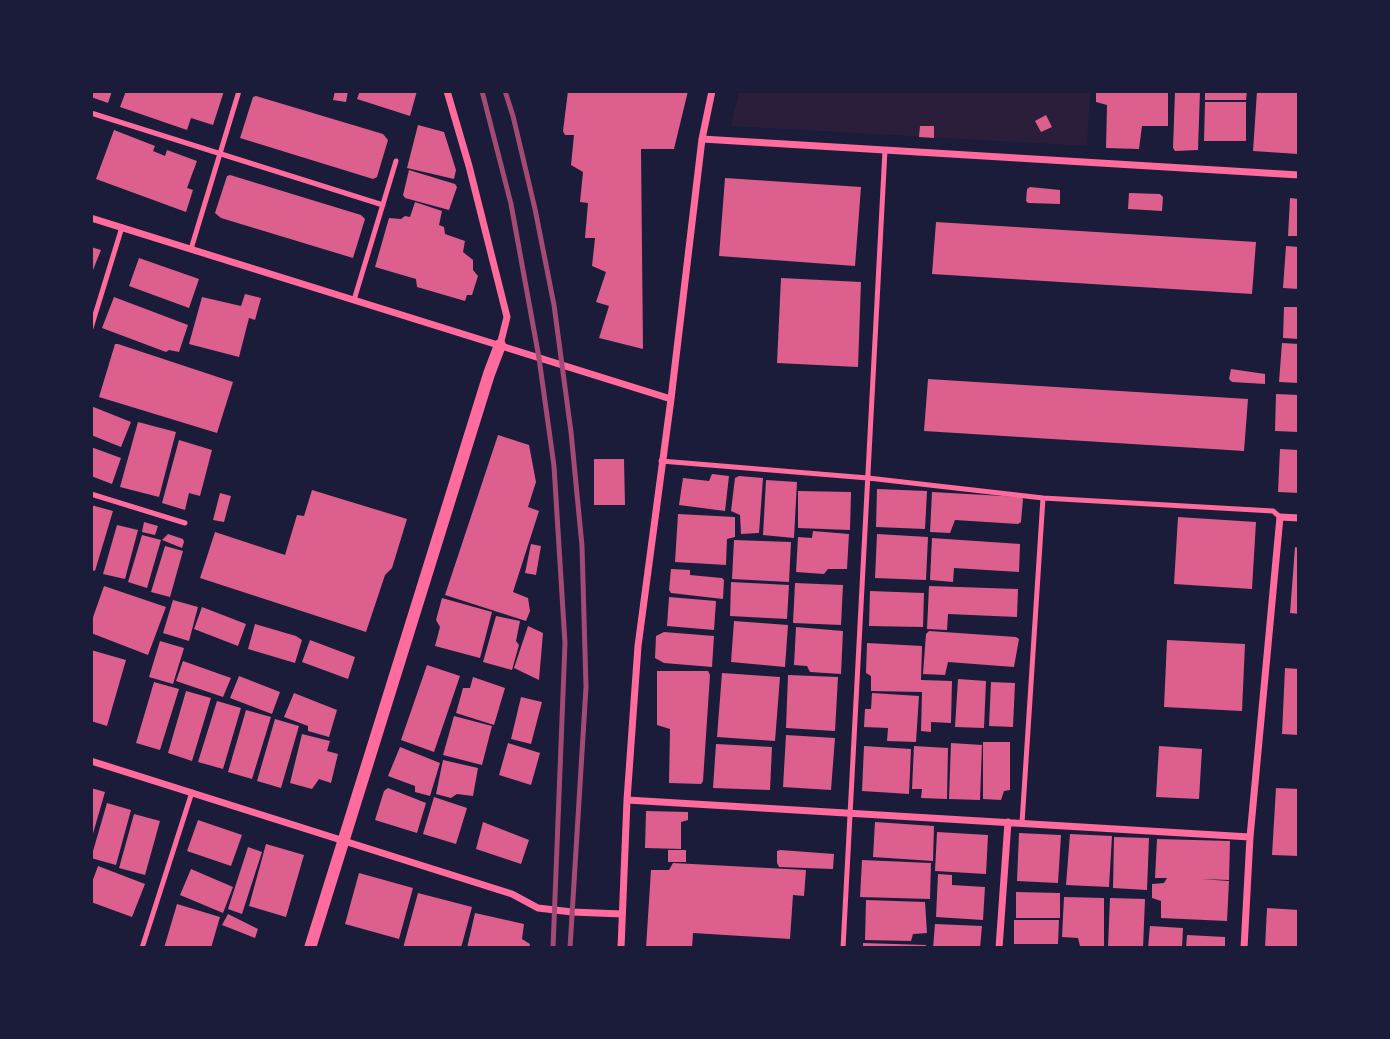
<!DOCTYPE html>
<style>
body{margin:0}
#map{position:relative;width:1390px;height:1039px;overflow:hidden;background:#1b1b3a;font-family:"Libre Baskerville",serif}
canvas{display:block}
.frame{position:absolute;inset:0;border:93px solid #1b1b3a;pointer-events:none}
</style>
<div id="map">
<canvas width="1390" height="1039"></canvas>
<div class="frame"></div>
</div>
<script>
const context = document.querySelector('canvas').getContext('2d');
context.lineJoin = 'round';
function fill(path, color) { context.fillStyle = color; context.fill(path, 'evenodd'); }
const poly = rows => new Path2D(rows.map(r => 'M' + r).join(''));
function trace(path, color, width, dash) { context.strokeStyle = color; context.lineWidth = width; context.lineCap = dash ? 'butt' : 'round'; context.setLineDash(dash || []); context.stroke(path); }
fill(poly([
 [739,91,1090,91,1087,146,731,126]
]), '#2a1e3b');
fill(poly([
 [91,91,112,91,108,103,91,97],
 [126,91,224,91,213,125,191,118,187,130,120,107],
 [335,91,348,91,346,102,333,100],
 [360,91,417,91,410,116,357,99],
 [568,91,688,91,674,149,641,149,643,349,599,338,609,306,596,302,606,272,592,266,595,238,585,238,588,203,580,202,583,172,571,165,574,135,565,135,563,131],
 [1096,91,1168,91,1168,126,1142,126,1139,149,1106,148,1107,105,1096,102],
 [1175,91,1200,91,1198,150,1175,151,1173,148],
 [1205,91,1247,91,1246,100,1205,100],
 [1257,91,1299,91,1298,154,1253,151],
 [256,96,383,134,388,140,377,177,373,179,240,138,253,97],
 [1205,102,1246,102,1246,141,1204,141],
 [1046,115,1052,127,1041,132,1035,121],
 [418,125,444,132,456,170,454,179,407,168],
 [920,126,934,126,934,138,919,137],
 [114,130,155,146,153,151,165,156,167,150,197,161,187,188,193,190,186,212,96,179],
 [409,170,455,184,457,187,449,210,405,198,403,195],
 [230,175,361,215,365,219,353,258,221,218,215,213,227,176],
 [725,178,861,187,855,266,719,256],
 [1030,187,1060,190,1060,204,1028,203,1026,201,1027,189],
 [1129,193,1160,194,1163,197,1162,211,1128,209],
 [1290,198,1299,199,1299,236,1288,236],
 [415,202,442,211,439,225,444,227,445,234,465,241,463,252,473,260,473,270,478,276,472,295,467,295,465,301,417,287,416,279,375,267,389,218,401,219,405,216,410,217],
 [936,222,1256,242,1252,294,932,274],
 [1286,246,1299,247,1299,289,1283,288],
 [91,247,101,250,91,275],
 [139,258,199,279,189,308,129,286],
 [781,278,861,282,858,367,777,363],
 [245,294,261,298,255,320,249,318,239,357,189,344,202,297,241,306],
 [114,297,188,325,179,352,169,350,166,352,102,328],
 [1284,307,1299,307,1299,339,1283,338],
 [1282,343,1299,344,1299,383,1279,382],
 [115,344,118,344,233,382,217,433,99,397],
 [1231,369,1265,374,1265,384,1232,382,1229,379],
 [928,379,1248,399,1244,451,924,431],
 [1276,394,1299,395,1299,432,1275,431],
 [91,406,131,422,121,447,91,435],
 [138,422,176,432,159,497,120,487],
 [498,435,529,445,536,482,528,507,539,511,513,592,528,598,530,611,526,621,445,595],
 [179,440,212,450,200,496,189,493,185,510,162,503],
 [91,447,121,458,112,484,91,476],
 [1280,449,1299,450,1299,493,1278,492],
 [594,459,624,459,625,505,594,505],
 [712,474,729,476,725,511,679,505,683,478,709,481],
 [739,476,763,478,759,533,741,534,740,515,731,511,735,478],
 [766,480,797,482,794,538,763,535],
 [877,489,927,491,925,529,876,527],
 [312,490,407,519,392,568,385,575,366,632,200,578,215,532,285,555,297,515,304,516],
 [798,491,851,492,850,530,798,528],
 [932,492,1021,497,1023,499,1021,522,1018,524,955,520,950,533,930,532],
 [220,493,231,496,224,522,213,520],
 [91,505,113,511,95,571,91,570],
 [678,514,735,517,735,537,727,539,726,565,675,562],
 [1178,517,1256,522,1252,589,1174,584],
 [144,522,158,526,155,535,142,532],
 [117,525,138,530,125,579,103,574],
 [813,531,849,534,847,569,828,569,824,574,796,572,798,537,812,538],
 [168,534,183,539,184,542,182,548,162,540],
 [877,534,928,537,926,580,875,578],
 [142,535,161,540,147,588,128,582],
 [932,538,1020,544,1019,572,954,568,953,582,930,580],
 [734,540,791,542,789,582,732,579],
 [531,544,541,546,536,575,525,573],
 [165,546,183,551,170,597,151,592],
 [1295,547,1299,548,1299,614,1290,613],
 [671,569,690,570,690,575,722,578,724,580,723,599,671,593,669,590],
 [731,582,789,585,787,619,730,616],
 [795,583,843,585,841,625,793,623],
 [104,586,166,607,148,655,91,633,91,623],
 [929,586,1018,589,1017,617,948,614,947,630,927,629],
 [870,591,924,593,923,627,869,626],
 [669,597,716,601,714,630,667,626],
 [442,598,492,612,480,658,435,646,440,627,436,620],
 [173,600,198,607,189,641,163,633],
 [202,607,246,624,238,646,194,629],
 [496,616,520,621,516,641,519,645,512,670,483,662],
 [734,621,788,625,785,667,731,662],
 [255,624,296,636,302,640,295,663,248,649],
 [528,626,543,633,539,680,514,668],
 [796,627,843,631,841,674,810,672,807,666,794,665],
 [929,631,1016,637,1019,639,1014,667,948,662,945,675,923,674,926,634],
 [664,632,714,636,712,667,664,663,655,658,656,636],
 [310,640,355,657,348,679,302,662],
 [1167,640,1245,644,1242,711,1164,707],
 [160,641,184,648,173,684,149,677],
 [867,643,922,646,921,680,952,681,951,723,931,722,931,732,921,731,922,692,871,691,871,676,866,673],
 [91,650,126,660,107,726,91,721],
 [183,661,231,678,223,697,176,681],
 [427,665,460,676,434,752,401,740],
 [1285,668,1299,669,1299,735,1282,734],
 [657,671,708,671,710,675,703,781,701,784,669,783,670,729,657,725],
 [722,673,780,677,775,741,717,737],
 [788,675,838,677,835,731,786,728],
 [239,676,280,692,272,714,230,698],
 [473,677,505,688,494,725,456,713,463,688,470,688],
 [958,679,986,681,984,728,955,727],
 [154,682,179,689,160,750,136,743],
 [991,682,1015,683,1013,727,989,726],
 [186,691,211,698,192,761,168,753],
 [294,693,337,710,329,737,308,731,308,726,284,717],
 [872,693,919,696,916,742,887,741,888,728,864,727,865,709,871,709],
 [521,697,542,702,531,744,511,739],
 [217,701,241,708,223,769,198,762],
 [246,710,271,717,252,779,228,772],
 [454,716,492,726,482,765,443,755],
 [275,719,299,726,281,788,257,781],
 [302,734,330,741,327,751,338,754,331,783,319,779,312,789,290,783],
 [786,735,835,738,831,790,783,787],
 [983,742,1010,742,1010,790,1004,791,1001,800,983,799],
 [508,743,540,753,531,785,499,775],
 [951,743,982,745,980,800,949,799],
 [716,744,772,747,770,790,713,788],
 [864,746,911,749,909,794,862,791],
 [914,746,948,748,947,799,921,798,922,789,912,789],
 [1159,746,1202,749,1199,799,1156,797],
 [400,747,440,763,430,796,415,792,415,786,388,776],
 [443,760,478,768,473,796,457,794,451,798,436,794],
 [91,788,105,792,92,837,91,837],
 [388,788,426,803,417,833,375,820,384,791],
 [1276,788,1299,789,1299,856,1272,855],
 [434,797,467,808,456,844,423,834],
 [107,803,131,810,116,865,91,858],
 [646,811,688,812,688,820,681,822,681,849,645,848],
 [134,814,160,821,145,875,119,868],
 [198,820,242,835,231,866,187,851],
 [483,822,529,840,521,864,476,849],
 [875,822,934,826,933,861,873,857],
 [937,832,988,835,986,874,935,871],
 [1019,833,1061,835,1058,883,1017,881],
 [1070,834,1112,836,1109,887,1066,885],
 [1114,837,1149,838,1147,890,1113,888],
 [1157,839,1230,841,1229,880,1201,879,1229,881,1227,921,1161,918,1161,901,1152,898,1152,884,1164,883,1167,878,1155,878],
 [266,844,304,855,286,917,249,906],
 [248,847,262,852,242,914,228,909],
 [668,850,686,850,686,862,668,862],
 [780,850,834,854,833,869,779,867,777,863,777,851],
 [862,860,931,863,930,899,860,897],
 [673,863,806,870,804,896,793,895,790,939,693,933,692,948,646,948,651,870,669,870],
 [98,866,145,884,132,917,91,902,91,885],
 [191,869,233,887,223,913,180,895],
 [359,873,413,888,399,939,345,924],
 [938,874,952,875,952,885,985,887,983,920,936,917],
 [1016,892,1060,893,1060,918,1016,918],
 [418,893,472,907,461,948,403,948],
 [1064,897,1104,898,1104,946,1080,946,1078,938,1062,937],
 [1110,898,1145,899,1143,948,1108,948],
 [866,900,925,902,927,933,913,934,911,941,865,940],
 [177,904,220,917,211,948,164,948],
 [1267,908,1299,910,1299,948,1265,948],
 [475,913,524,924,522,939,530,944,529,948,467,948],
 [228,914,258,929,255,938,222,925],
 [1014,920,1059,920,1058,944,1014,944],
 [935,924,982,926,980,948,933,948],
 [1150,926,1183,928,1182,948,1148,948],
 [1187,935,1225,937,1225,948,1186,948],
 [863,943,926,945,926,948,863,948]
]), '#dd5f8e');
trace(poly([
 [91,113,383,205],
 [191,249,239,91],
 [354,300,396,161],
 [91,328,122,227],
 [661,461,868,478,1043,498,1273,511,1280,517],
 [91,494,185,523],
 [1022,823,1043,498],
 [142,948,192,792],
 [843,948,885,150]
]), '#ff6b9d', 5);
trace(poly([
 [447,91,469,166,507,317,500,345],
 [702,139,1299,175],
 [91,218,671,399],
 [91,761,512,894,538,908,572,912,622,914],
 [627,800,1250,837],
 [621,948,627,800,638,646,671,399,702,139,712,91],
 [999,948,1008,822],
 [1244,948,1250,837,1280,517,1299,518]
]), '#ff6b9d', 7);
trace(poly([
 [310,948,489,374,500,345]
]), '#ff6b9d', 12);
trace(poly([
 [482,91,511,204,539,358,554,466,565,643,553,948],
 [505,91,513,116,535,209,554,305,571,432,582,546,586,687,570,948]
]), '#a44b75', 5);
</script>
